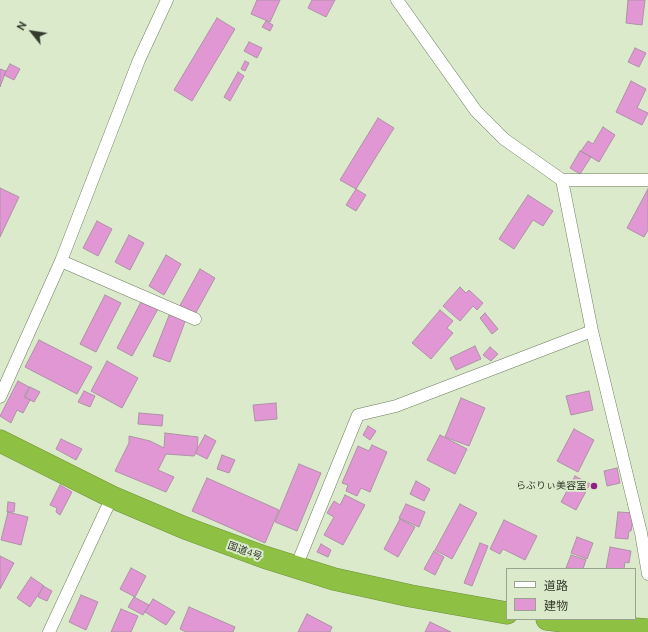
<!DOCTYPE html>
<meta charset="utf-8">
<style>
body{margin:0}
#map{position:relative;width:648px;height:632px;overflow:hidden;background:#dbeacb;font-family:Ubuntu,"Noto Sans JP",sans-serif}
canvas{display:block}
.legend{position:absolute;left:506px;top:568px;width:130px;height:52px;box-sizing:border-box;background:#dbeacb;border:1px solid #99a48c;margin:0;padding:5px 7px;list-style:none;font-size:12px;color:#353b2e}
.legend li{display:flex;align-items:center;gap:8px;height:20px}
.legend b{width:20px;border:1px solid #99a48c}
.north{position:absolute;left:12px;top:12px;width:40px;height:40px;-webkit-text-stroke:3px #dbeacb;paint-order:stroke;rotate:300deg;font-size:11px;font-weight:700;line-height:16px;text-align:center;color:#353b2e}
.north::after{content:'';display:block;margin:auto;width:14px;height:18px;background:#353b2e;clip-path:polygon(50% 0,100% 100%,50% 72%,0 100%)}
</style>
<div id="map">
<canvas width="648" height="632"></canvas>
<ul class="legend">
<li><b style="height:5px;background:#fff"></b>道路</li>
<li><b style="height:11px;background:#e197d3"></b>建物</li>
</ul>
<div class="north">N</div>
</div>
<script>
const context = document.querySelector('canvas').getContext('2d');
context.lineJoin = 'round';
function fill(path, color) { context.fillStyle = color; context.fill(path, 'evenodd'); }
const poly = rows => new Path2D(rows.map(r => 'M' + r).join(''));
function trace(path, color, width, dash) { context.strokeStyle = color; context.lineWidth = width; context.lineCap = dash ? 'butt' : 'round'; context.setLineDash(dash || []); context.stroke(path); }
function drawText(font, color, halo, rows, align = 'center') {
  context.font = font + ' Ubuntu,"Noto Sans JP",sans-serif'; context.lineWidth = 4; context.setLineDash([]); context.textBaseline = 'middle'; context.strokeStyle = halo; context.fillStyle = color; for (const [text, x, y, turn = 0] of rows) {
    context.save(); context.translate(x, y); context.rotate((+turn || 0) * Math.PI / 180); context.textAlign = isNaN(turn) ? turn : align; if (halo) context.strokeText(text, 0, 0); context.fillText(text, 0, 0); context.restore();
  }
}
const building = poly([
 [257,0,280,0,270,22,251,14,257,0],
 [312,0,335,0,326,17,308,8,312,0],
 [628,0,645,0,642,25,626,23,628,0],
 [217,18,235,29,192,101,174,90,217,18],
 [266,21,273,25,270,31,262,27,266,21],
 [249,42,262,48,257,58,244,51,249,42],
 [635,48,646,53,639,67,628,62,635,48],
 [245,61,249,63,245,71,241,69,245,61],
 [10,64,20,69,14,80,4,75,10,64],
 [0,69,6,71,0,87,0,69],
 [238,72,244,76,230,101,224,97,238,72],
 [631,81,646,89,637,108,648,113,642,125,616,112,631,81],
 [378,118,394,128,356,189,340,180,378,118],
 [603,127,615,135,599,162,581,151,588,141,593,144,603,127],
 [580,151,591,157,580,174,570,168,580,151],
 [0,188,19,197,0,237,0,188],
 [356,189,366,195,356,211,346,205,356,189],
 [648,189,648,230,644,237,627,228,648,189],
 [528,195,553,211,543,226,533,220,514,249,499,239,528,195],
 [97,221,112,229,98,256,83,248,97,221],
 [129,235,144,243,130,270,115,262,129,235],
 [166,255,181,264,164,295,149,286,166,255],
 [200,269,215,278,193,318,178,309,200,269],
 [460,287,466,293,469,290,483,303,477,310,473,306,460,321,443,306,460,287],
 [105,295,121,303,96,352,80,344,105,295],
 [142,300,158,309,132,356,117,348,142,300],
 [440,310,453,321,447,328,453,333,431,359,412,343,440,310],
 [170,313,186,319,170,362,153,356,170,313],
 [485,313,498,329,492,334,480,318,485,313],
 [39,340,92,367,77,394,25,367,39,340],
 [475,346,481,359,456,370,450,358,475,346],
 [490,347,498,354,491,361,483,355,490,347],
 [107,361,138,378,122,408,91,391,107,361],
 [18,381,29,387,24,397,30,400,23,413,17,410,11,423,0,416,18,381],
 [30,387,40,392,34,402,25,397,30,387],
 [84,391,95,396,90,407,78,402,84,391],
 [589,391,593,410,571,415,566,396,589,391],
 [461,398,485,408,469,446,445,437,461,398],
 [276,403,277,419,255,421,253,405,276,403],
 [139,413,163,415,162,426,138,424,139,413],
 [368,426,376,431,370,440,363,435,368,426],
 [574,429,594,440,578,472,557,461,574,429],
 [165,433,198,437,197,451,194,456,166,454,158,470,174,477,166,492,115,471,129,443,129,436,150,441,164,448,165,433],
 [205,435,216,441,207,459,195,453,205,435],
 [440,435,467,449,455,474,427,460,440,435],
 [61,439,82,449,76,460,56,449,61,439],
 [372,445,387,452,370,492,361,488,357,496,346,491,348,485,342,483,358,446,369,451,372,445],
 [222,455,235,460,229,473,217,469,222,455],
 [299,464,321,473,297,531,275,522,299,464],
 [617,468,620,483,607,486,604,471,617,468],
 [575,476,590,484,576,510,561,502,575,476],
 [207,478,279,510,265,543,192,511,207,478],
 [416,481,430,489,424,501,410,494,416,481],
 [60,485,72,492,60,515,56,512,57,508,50,505,60,485],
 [345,495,365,505,343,545,324,535,334,517,327,513,334,501,340,505,345,495],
 [8,502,15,503,14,512,7,512,8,502],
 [406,504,425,512,419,527,399,518,406,504],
 [460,504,477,513,452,559,435,550,460,504],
 [8,512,28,517,21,545,1,540,8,512],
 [618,512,634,513,631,531,629,531,628,539,615,538,618,512],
 [400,519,415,527,398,557,384,549,400,519],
 [504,520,537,536,525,560,503,549,500,554,490,549,504,520],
 [577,537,593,543,587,559,571,553,577,537],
 [480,543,488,546,472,586,464,583,480,543],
 [321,544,331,550,328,557,317,552,321,544],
 [610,547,631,551,629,563,625,562,624,569,606,569,610,547],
 [434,551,444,557,435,575,424,569,434,551],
 [571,555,586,560,583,569,566,568,571,555],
 [0,556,14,563,0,589,0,556],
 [131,568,146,576,135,597,120,589,131,568],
 [31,577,44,586,30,607,17,598,31,577],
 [43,586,52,591,47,601,38,597,43,586],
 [81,595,98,602,86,630,69,622,81,595],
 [134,597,149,605,143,615,128,607,134,597],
 [153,599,175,612,166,625,145,612,153,599],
 [189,607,235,627,233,632,186,632,180,629,189,607],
 [121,609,138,616,131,632,111,632,121,609],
 [307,614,332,627,330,632,298,632,307,614],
 [430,622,451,632,425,632,430,622]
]);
fill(building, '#e197d3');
trace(building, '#ae92a7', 1);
const street = poly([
 [397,0,476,111,504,139,562,180,648,180],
 [562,180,592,331,641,533,648,574],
 [61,261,195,319],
 [0,397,61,261,139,60,167,0],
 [296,567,358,415,396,406,592,331],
 [49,632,112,497]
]);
const highway = poly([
 [0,441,112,497,185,528,264,557,334,579,411,596,507,613],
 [547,619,599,626,648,630]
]);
trace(street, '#6f7c60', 13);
trace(highway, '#6f913c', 23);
trace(street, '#fff', 12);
trace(highway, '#8ec043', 22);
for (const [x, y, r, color] of [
 [594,486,4,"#912283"]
]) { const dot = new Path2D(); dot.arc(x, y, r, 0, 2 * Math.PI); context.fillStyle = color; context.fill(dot); trace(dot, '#dbeacb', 1.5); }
drawText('10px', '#353b2e', '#dbeacb', [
 ["らぶりぃ美容室",586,486]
], 'right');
drawText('10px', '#353b2e', '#dbeacb', [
 ["国道4号",245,551,20]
]);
</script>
